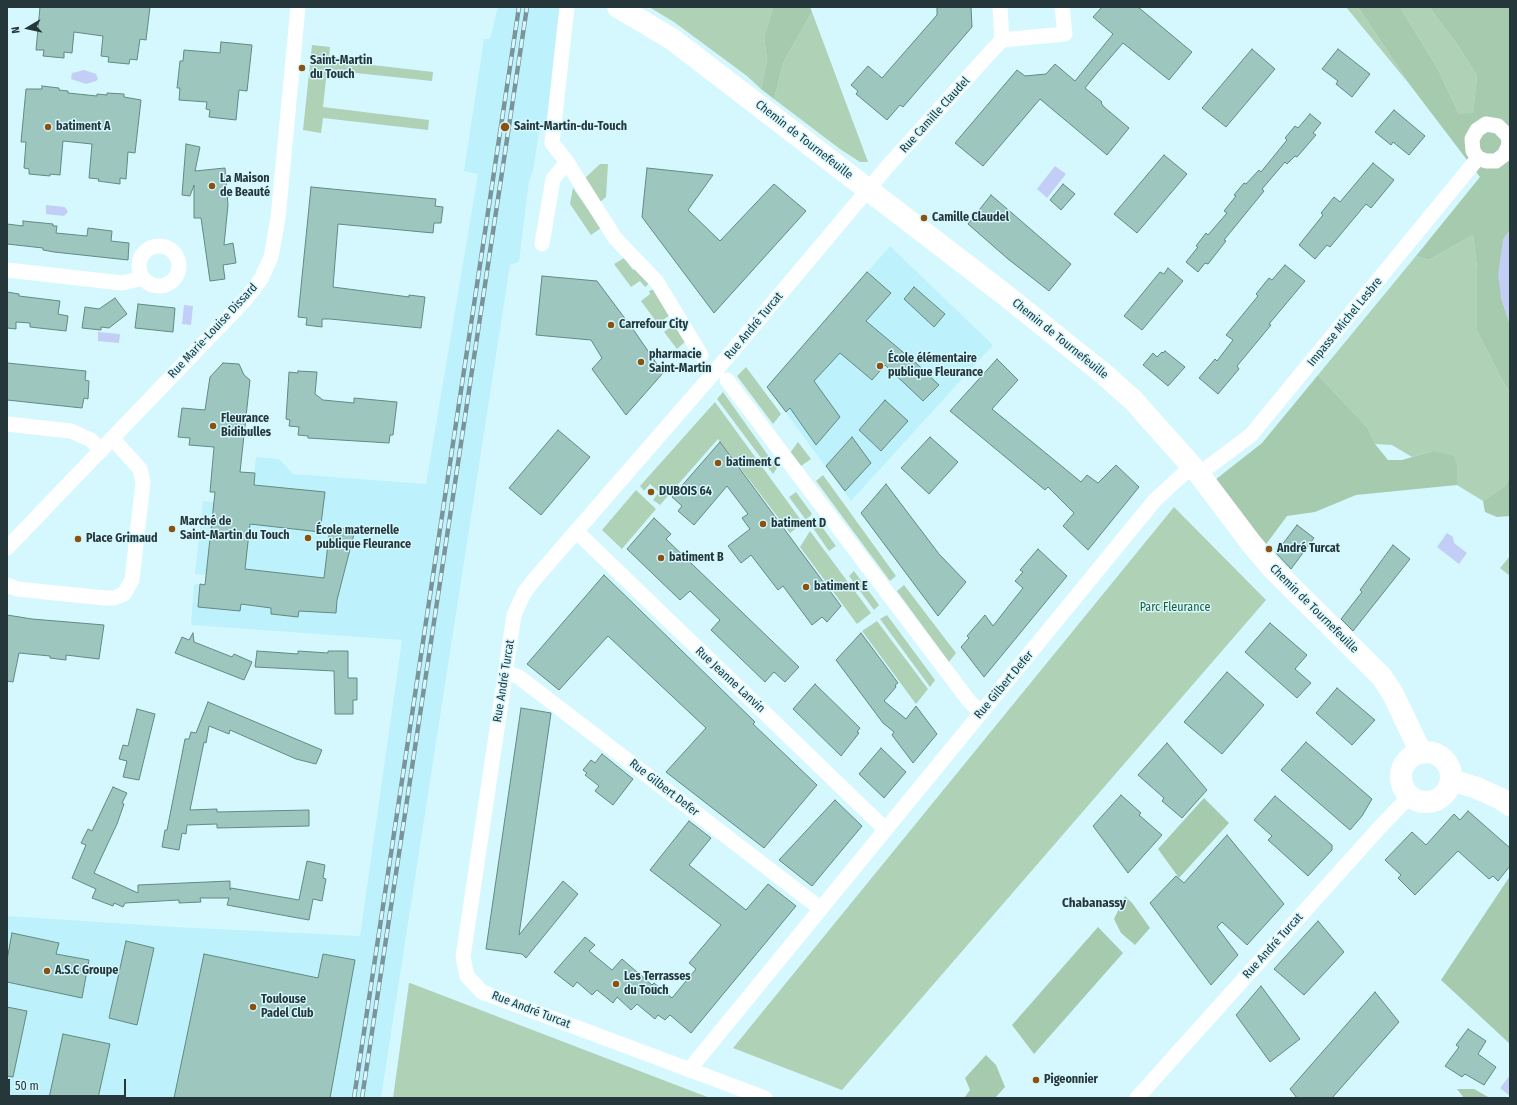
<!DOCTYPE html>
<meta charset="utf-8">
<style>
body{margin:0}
#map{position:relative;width:1517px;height:1105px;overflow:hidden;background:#d5f8ff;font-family:"Fira Sans Condensed",sans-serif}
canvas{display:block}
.frame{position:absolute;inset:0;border:8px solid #26373b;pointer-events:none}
.north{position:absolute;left:8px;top:8px;width:40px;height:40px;-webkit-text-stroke:3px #d5f8ff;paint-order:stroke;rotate:261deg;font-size:11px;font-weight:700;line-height:16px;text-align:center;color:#26373b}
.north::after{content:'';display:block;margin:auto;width:14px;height:18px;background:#26373b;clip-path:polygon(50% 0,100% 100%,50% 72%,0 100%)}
.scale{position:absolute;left:8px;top:1079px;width:118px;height:18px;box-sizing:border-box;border:2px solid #26373b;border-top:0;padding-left:5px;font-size:12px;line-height:14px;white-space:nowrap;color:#26373b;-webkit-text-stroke:3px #d5f8ff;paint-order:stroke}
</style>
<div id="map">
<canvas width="1517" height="1105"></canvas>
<div class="frame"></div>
<div class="north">N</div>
<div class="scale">50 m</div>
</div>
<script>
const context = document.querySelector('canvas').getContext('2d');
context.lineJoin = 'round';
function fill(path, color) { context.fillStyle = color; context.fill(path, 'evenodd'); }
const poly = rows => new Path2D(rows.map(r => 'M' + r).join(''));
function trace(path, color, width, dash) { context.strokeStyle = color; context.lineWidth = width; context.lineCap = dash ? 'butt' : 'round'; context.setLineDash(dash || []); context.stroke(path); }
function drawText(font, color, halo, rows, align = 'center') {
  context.font = font + ' "Fira Sans Condensed",sans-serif'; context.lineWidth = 3; context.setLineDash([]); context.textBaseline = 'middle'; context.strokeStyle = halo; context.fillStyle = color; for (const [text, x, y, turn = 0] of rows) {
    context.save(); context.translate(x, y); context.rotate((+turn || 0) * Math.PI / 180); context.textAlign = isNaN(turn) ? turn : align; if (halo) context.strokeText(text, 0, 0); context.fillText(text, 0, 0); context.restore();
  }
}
fill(poly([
 [498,7,560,7,553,65,550,116,547,121,540,126,533,171,529,181,519,262,510,265,381,1098,7,1098,7,916,176,927,360,936,402,640,191,625,194,584,207,585,208,575,195,574,203,501,215,502,216,493,210,492,212,469,254,473,256,457,279,459,293,474,426,484,478,174,464,171,484,39,490,39],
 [890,246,993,345,851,501,767,387]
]), '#bdf2fd');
fill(poly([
 [649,7,773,7,764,37,767,59,761,89,747,76,674,22],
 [1346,7,1358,7,1410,85],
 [1400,7,1429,7,1459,47,1477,76,1473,114,1459,114,1438,69],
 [812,12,868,162,860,162,840,149,774,99,784,61],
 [312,45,330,47,329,60,433,72,432,81,327,70,323,107,429,120,428,130,323,118,321,133,303,130],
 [600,164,608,164,606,197,599,203,585,178],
 [573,188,601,228,591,235,570,204],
 [1473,235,1477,268,1477,331,1501,378,1510,393,1510,475,1505,486,1483,501,1457,485,1457,467,1433,451,1412,457,1392,445,1375,444,1368,428,1318,375,1416,256,1429,260],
 [624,258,633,270,637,267,651,282,645,287,640,281,631,287,614,264],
 [657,288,671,314,658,324,641,301,650,294,649,291],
 [676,323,686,341,677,349,664,332],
 [746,367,781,414,773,424,737,376],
 [723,392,777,468,773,474,717,399],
 [715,402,803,523,790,533,718,439,660,505,653,500,659,492,650,484,644,491,640,486],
 [798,442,811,459,801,466,790,453],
 [823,475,896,576,890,581,816,481],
 [636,490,656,509,622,549,602,530],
 [796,492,812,514,806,520,789,497],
 [1174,507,1266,600,842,1090,733,1048],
 [819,523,836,546,829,551,813,528],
 [810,531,871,613,857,624,800,547],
 [1510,556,1510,576,1500,568],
 [854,571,879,605,874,610,849,576],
 [904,585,956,653,949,662,897,591],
 [887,615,935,680,930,687,880,619],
 [877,621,928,689,916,704,862,631],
 [409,983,410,983,710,1098,393,1098]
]), '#afd1b6');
fill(poly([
 [773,7,810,7,812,12,784,61,774,99,761,89,767,59,764,37],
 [1358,7,1400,7,1438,69,1459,114,1473,113,1477,76,1459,47,1429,7,1510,7,1510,230,1503,240,1501,297,1510,325,1510,393,1501,378,1477,331,1477,268,1473,235,1429,260,1416,256,1480,177,1410,85],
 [1318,375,1368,428,1375,444,1388,460,1402,460,1433,451,1454,456,1457,467,1457,485,1356,495,1315,512,1287,516,1264,547,1215,480,1262,443],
 [1510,475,1510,516,1497,517,1485,512,1483,501,1505,486],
 [1204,798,1229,823,1179,878,1158,849],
 [1510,876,1510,1044,1441,980],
 [1125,896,1133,904,1150,928,1135,945,1121,933,1114,919],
 [1098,927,1123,953,1034,1054,1012,1025],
 [986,1055,996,1065,1005,1087,995,1098,964,1098,970,1090,965,1078],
 [1457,1089,1474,1089,1490,1098,1464,1098]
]), '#a5caad');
fill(poly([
 [84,70,96,74,98,79,96,81,86,84,71,79,72,73],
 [1055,166,1066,174,1047,198,1037,189],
 [46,205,65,207,68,212,64,216,46,214],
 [1510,230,1510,325,1501,297,1498,275,1503,240],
 [184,305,193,306,191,325,182,324],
 [98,332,120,334,119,343,98,341],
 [1447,533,1453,537,1454,543,1467,553,1459,564,1437,547],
 [1510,1075,1510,1096,1500,1088]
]), '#c2cef5');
const building = poly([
 [40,7,150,7,146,40,140,39,137,60,130,59,129,64,108,62,109,57,101,56,103,36,74,32,72,53,64,52,64,58,43,56,44,50,36,50,40,7],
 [937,7,971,7,972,27,903,107,900,105,887,120,856,94,858,91,851,85,868,66,882,78,937,15,937,7],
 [1102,7,1138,7,1192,52,1169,80,1123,43,1097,73,1085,88,1102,102,1101,103,1104,107,1129,128,1107,155,1040,99,983,166,955,143,1017,70,1025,76,1046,74,1055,64,1075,81,1113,34,1093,17,1102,7],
 [221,42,252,45,247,91,239,90,236,120,209,117,210,110,206,109,207,102,179,100,180,88,177,88,180,61,183,61,184,50,220,53,221,42],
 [1252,49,1275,69,1226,127,1202,108,1252,49],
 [1338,49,1370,74,1352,97,1336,84,1338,81,1322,69,1338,49],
 [42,86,59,88,59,90,68,91,68,93,97,96,97,94,107,95,107,93,124,94,124,97,141,100,135,153,128,152,126,179,120,178,120,184,98,181,99,179,89,178,92,144,63,141,60,175,50,174,50,176,29,174,29,169,24,168,26,142,21,142,26,89,42,89,42,86],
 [1394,110,1425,136,1409,155,1393,142,1391,145,1375,132,1394,110],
 [1310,114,1321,123,1313,133,1316,135,1297,157,1295,156,1287,164,1285,162,1262,189,1264,191,1224,240,1226,241,1208,264,1205,263,1198,272,1186,262,1198,247,1196,246,1206,233,1208,235,1227,213,1224,211,1236,196,1234,195,1244,183,1246,184,1259,170,1261,172,1287,140,1285,138,1295,126,1298,128,1310,114],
 [186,144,200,147,195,171,225,168,228,205,224,245,233,243,236,263,223,265,225,279,210,281,201,218,194,218,194,185,190,196,182,195,186,144],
 [1164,155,1187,174,1137,233,1114,214,1164,155],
 [1373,163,1394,180,1371,208,1366,204,1330,247,1327,245,1315,259,1299,245,1323,215,1321,213,1334,197,1340,202,1373,163],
 [647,168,713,175,688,210,720,241,774,184,806,211,714,313,642,217,647,168],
 [1063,184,1075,194,1061,210,1050,200,1063,184],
 [311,187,436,199,435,206,443,207,441,223,434,223,433,233,338,224,333,287,409,297,409,295,425,297,421,328,330,319,322,319,322,327,306,325,307,318,298,317,311,187],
 [991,195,1071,264,1049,291,1008,259,968,224,991,195],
 [23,221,53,224,53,226,57,226,56,233,87,236,88,228,112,231,111,241,129,243,128,260,54,252,43,250,43,248,7,244,7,224,23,226,23,221],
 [1285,265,1305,281,1269,324,1271,325,1237,366,1239,369,1218,394,1199,378,1215,359,1217,361,1233,340,1226,335,1258,296,1256,294,1269,278,1272,280,1285,265],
 [1168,268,1183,281,1142,330,1124,316,1160,272,1164,274,1168,268],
 [867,272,891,293,866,321,916,363,939,385,923,401,885,365,872,380,840,353,814,381,840,417,816,445,790,408,786,412,767,387,867,272],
 [542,276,597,281,635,332,663,373,626,415,592,369,602,358,591,340,536,335,542,276],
 [914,287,945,314,934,327,904,299,914,287],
 [7,292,19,294,19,296,60,301,58,314,68,316,66,331,30,327,30,323,16,322,16,329,7,328,7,292],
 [115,298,127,314,109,328,101,327,101,330,82,328,85,307,99,309,115,298],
 [138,304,175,308,173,332,135,328,138,304],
 [1165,351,1185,367,1168,386,1143,365,1153,353,1157,357,1162,352,1163,353,1165,351],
 [997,359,1018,380,992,409,1081,482,1087,475,1098,483,1116,465,1139,487,1088,550,1063,526,1074,513,1048,487,1045,490,950,411,997,359],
 [7,363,86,371,85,380,89,381,88,399,84,398,82,408,7,400,7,363],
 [223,363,239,364,244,375,250,380,240,472,255,473,254,485,325,492,320,532,250,524,245,569,324,578,330,527,355,530,337,600,336,613,299,611,298,617,271,614,271,608,241,604,240,611,198,607,200,584,205,585,215,492,210,492,214,447,189,445,190,438,178,437,182,408,205,410,210,377,223,363],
 [298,371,317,372,315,394,323,400,354,403,354,398,397,402,393,435,390,435,389,443,308,438,308,436,298,435,299,427,289,426,290,420,286,419,289,372,298,373,298,371],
 [885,400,908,421,881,451,859,430,885,400],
 [558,430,590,457,541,515,509,488,558,430],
 [852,437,871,463,845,491,826,466,852,437],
 [930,437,958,462,929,494,901,468,930,437],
 [720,442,841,606,827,622,822,617,812,625,783,586,778,590,751,555,741,563,728,546,750,529,742,518,748,514,727,486,694,525,678,511,682,506,672,497,720,442],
 [886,484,939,554,966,582,938,616,861,513,886,484],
 [654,518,671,534,666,539,799,667,785,682,774,672,765,682,711,630,720,620,690,591,680,600,627,549,654,518],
 [1297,525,1314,538,1291,569,1276,553,1297,525],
 [1393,545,1410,559,1353,631,1341,619,1362,592,1360,590,1393,545],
 [1038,549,1067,576,984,677,961,647,969,638,967,636,985,615,993,626,1011,603,1023,588,1015,581,1023,572,1020,570,1038,549],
 [604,575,755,722,753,724,817,785,764,848,666,772,706,728,608,636,559,690,527,664,604,575],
 [7,615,32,619,104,625,99,659,66,655,66,660,50,658,50,656,19,653,13,682,7,681,7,615],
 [1270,623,1307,655,1295,669,1311,683,1297,698,1245,652,1270,623],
 [193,633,194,642,232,657,234,654,252,662,244,680,175,653,182,637,189,640,193,633],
 [861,633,898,683,895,685,896,687,884,701,906,719,916,706,937,734,913,763,892,735,894,732,883,723,836,660,861,633],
 [257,651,298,654,298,651,328,653,328,651,348,651,348,678,357,678,357,700,353,700,353,714,335,714,334,671,255,667,257,651],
 [1227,672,1264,705,1222,754,1184,722,1227,672],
 [815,684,860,728,857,732,859,733,841,756,793,709,815,684],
 [1337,688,1375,720,1352,745,1316,713,1337,688],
 [208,702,322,750,316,764,296,759,230,730,229,734,209,726,206,743,204,742,190,810,217,809,217,812,309,810,309,826,217,828,217,824,187,825,186,834,182,833,179,850,162,847,165,830,167,830,185,739,189,739,191,732,196,733,208,702],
 [521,708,551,713,519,935,563,881,578,894,526,958,522,954,486,949,521,708],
 [137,709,155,714,139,780,123,777,127,761,119,759,123,745,128,746,137,709],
 [1306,742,1372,799,1362,816,1350,830,1281,770,1306,742],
 [1167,743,1207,790,1182,818,1162,801,1164,798,1138,775,1167,743],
 [881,748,906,772,884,798,859,774,881,748],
 [602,754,633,779,613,805,595,791,599,786,585,775,587,773,583,770,591,760,595,763,602,754],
 [113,787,127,793,122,803,124,804,117,824,94,873,138,893,138,885,230,881,230,890,231,888,299,900,307,861,325,865,323,878,326,879,322,901,313,899,309,920,227,905,229,898,200,898,201,902,179,903,179,900,125,903,123,907,114,903,113,906,92,898,96,889,72,878,86,845,81,843,88,829,92,831,113,787],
 [1121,795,1141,813,1139,815,1162,835,1128,873,1093,826,1121,795],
 [1275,796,1332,845,1332,850,1308,876,1268,840,1272,836,1254,820,1275,796],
 [835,800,862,826,812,886,779,860,835,800],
 [1468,811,1510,848,1510,866,1498,881,1493,876,1489,879,1458,851,1415,895,1398,878,1401,875,1385,860,1412,832,1426,845,1454,814,1460,820,1468,811],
 [689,821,711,838,689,865,746,910,768,884,796,906,691,1033,670,1015,665,1020,658,1015,655,1019,637,1004,631,1010,617,997,613,1003,597,990,592,995,577,982,573,987,554,972,585,937,595,945,589,951,612,970,622,959,652,985,654,983,672,998,696,969,689,963,721,925,650,870,689,821],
 [1227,835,1284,904,1247,945,1222,922,1217,927,1238,955,1211,985,1150,903,1176,876,1184,883,1227,835],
 [1318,921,1344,952,1304,995,1274,969,1318,921],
 [12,933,59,943,56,954,89,960,82,998,7,982,7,960,12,933],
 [126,941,154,948,137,1025,109,1018,126,941],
 [204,954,318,978,323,954,355,960,330,1098,174,1098,204,954],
 [1261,986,1300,1039,1270,1062,1236,1015,1261,986],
 [1375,992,1399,1022,1332,1098,1297,1098,1290,1089,1375,992],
 [7,1007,27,1011,13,1077,7,1076,7,1007],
 [1468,1029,1486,1041,1478,1054,1496,1067,1484,1085,1465,1074,1462,1077,1445,1066,1459,1047,1456,1045,1468,1029],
 [63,1034,110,1044,98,1098,49,1098,63,1034]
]);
fill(building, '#9cc6be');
trace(building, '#618a82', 1);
trace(poly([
 [1000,7,1002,40],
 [567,162,615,238,657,282,701,355],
 [542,244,553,179,567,162,552,143,567,7],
 '139 266a20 20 0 1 1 40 0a20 20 0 1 1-40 0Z',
 [7,270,122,283,143,278],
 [727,380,969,701,981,713],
 [7,424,71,431,91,440,101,451],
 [1199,474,1251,435,1478,158,1486,161,1496,161,1504,155,1508,147,1509,141,1507,135,1498,126,1486,124,1477,130,1472,139,1473,151,1478,158],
 [576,531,885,829],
 [7,548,245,300,261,279,271,257,278,218,298,7],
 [7,585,17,589,104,598,114,598,124,594,132,580,143,482,140,469,113,439],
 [506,672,519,677,821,909],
 [689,1070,1155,500,1192,466],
 [765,1098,482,992,467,976,463,957,514,615,524,593,533,581,718,368,887,167,987,56,1002,40,1065,34,1062,7],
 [1137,1098,1380,827,1410,796]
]), '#fff', 15);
trace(poly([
 [618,7,672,39,1004,294,1105,375,1134,401,1199,474,1251,543,1272,568,1382,677,1394,696,1421,753],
 '1401 777a25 25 0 1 1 50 0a25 25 0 1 1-50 0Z',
 [1451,780,1477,788,1501,799,1510,805]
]), '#fff', 22);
const rail = poly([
 [354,1098,519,7],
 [362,1098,527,7]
]);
trace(rail, '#7a9499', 4.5);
trace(rail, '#d5f8ff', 3, [9]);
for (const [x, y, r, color] of [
 [302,68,4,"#8c510f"],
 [48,127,4,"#8c510f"],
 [505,127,5,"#8c510f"],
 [212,186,4,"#8c510f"],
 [924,218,4,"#8c510f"],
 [611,325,4,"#8c510f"],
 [641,362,4,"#8c510f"],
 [880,366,4,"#8c510f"],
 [213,426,4,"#8c510f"],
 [718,463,4,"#8c510f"],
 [651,492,4,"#8c510f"],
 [763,524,4,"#8c510f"],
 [172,529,4,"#8c510f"],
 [308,538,4,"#8c510f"],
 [78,539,4,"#8c510f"],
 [1269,549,4,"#8c510f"],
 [661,558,4,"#8c510f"],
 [806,587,4,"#8c510f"],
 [47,971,4,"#8c510f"],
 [616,984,4,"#8c510f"],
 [253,1007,4,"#8c510f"],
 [1036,1080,4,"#8c510f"]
]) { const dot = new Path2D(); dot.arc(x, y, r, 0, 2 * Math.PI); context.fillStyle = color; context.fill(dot); trace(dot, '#d5f8ff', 1.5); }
drawText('bold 12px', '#26373b', '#d5f8ff', [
 ["Saint-Martin",310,61],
 ["du Touch",310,75],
 ["batiment A",56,127],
 ["Saint-Martin-du-Touch",514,127],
 ["La Maison",220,179],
 ["de Beauté",220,193],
 ["Camille Claudel",932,218],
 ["Carrefour City",619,325],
 ["pharmacie",649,355],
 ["Saint-Martin",649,369],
 ["École élémentaire",888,359],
 ["publique Fleurance",888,373],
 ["Fleurance",221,419],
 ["Bidibulles",221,433],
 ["batiment C",726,463],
 ["DUBOIS 64",659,492],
 ["Marché de",180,522],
 ["Saint-Martin du Touch",180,536],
 ["batiment D",771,524],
 ["École maternelle",316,531],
 ["publique Fleurance",316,545],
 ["Place Grimaud",86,539],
 ["André Turcat",1277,549],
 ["batiment B",669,558],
 ["batiment E",814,587],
 ["A.S.C Groupe",55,971],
 ["Les Terrasses",624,977],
 ["du Touch",624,991],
 ["Toulouse",261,1000],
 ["Padel Club",261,1014],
 ["Pigeonnier",1044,1080]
], 'left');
drawText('12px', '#26373b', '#d5f8ff', [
 ["Rue Camille Claudel",935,115,-48],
 ["Chemin de Tournefeuille",804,140,38],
 ["Impasse Michel Lesbre",1345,322,-51],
 ["Rue André Turcat",754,326,-50],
 ["Rue Marie-Louise Dissard",213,331,-47],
 ["Chemin de Tournefeuille",1060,339,39],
 ["Chemin de Tournefeuille",1314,609,45],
 ["Rue Jeanne Lanvin",730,680,43],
 ["Rue André Turcat",504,681,-81],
 ["Rue Gilbert Defer",1004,685,-50],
 ["Rue Gilbert Defer",664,788,38],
 ["Rue André Turcat",1273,946,-48],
 ["Rue André Turcat",531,1010,21]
]);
drawText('12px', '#225a34', '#d5f8ff', [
 ["Parc Fleurance",1175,608]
]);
drawText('bold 13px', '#26373b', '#d5f8ff', [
 ["Chabanassy",1094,903]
]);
</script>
